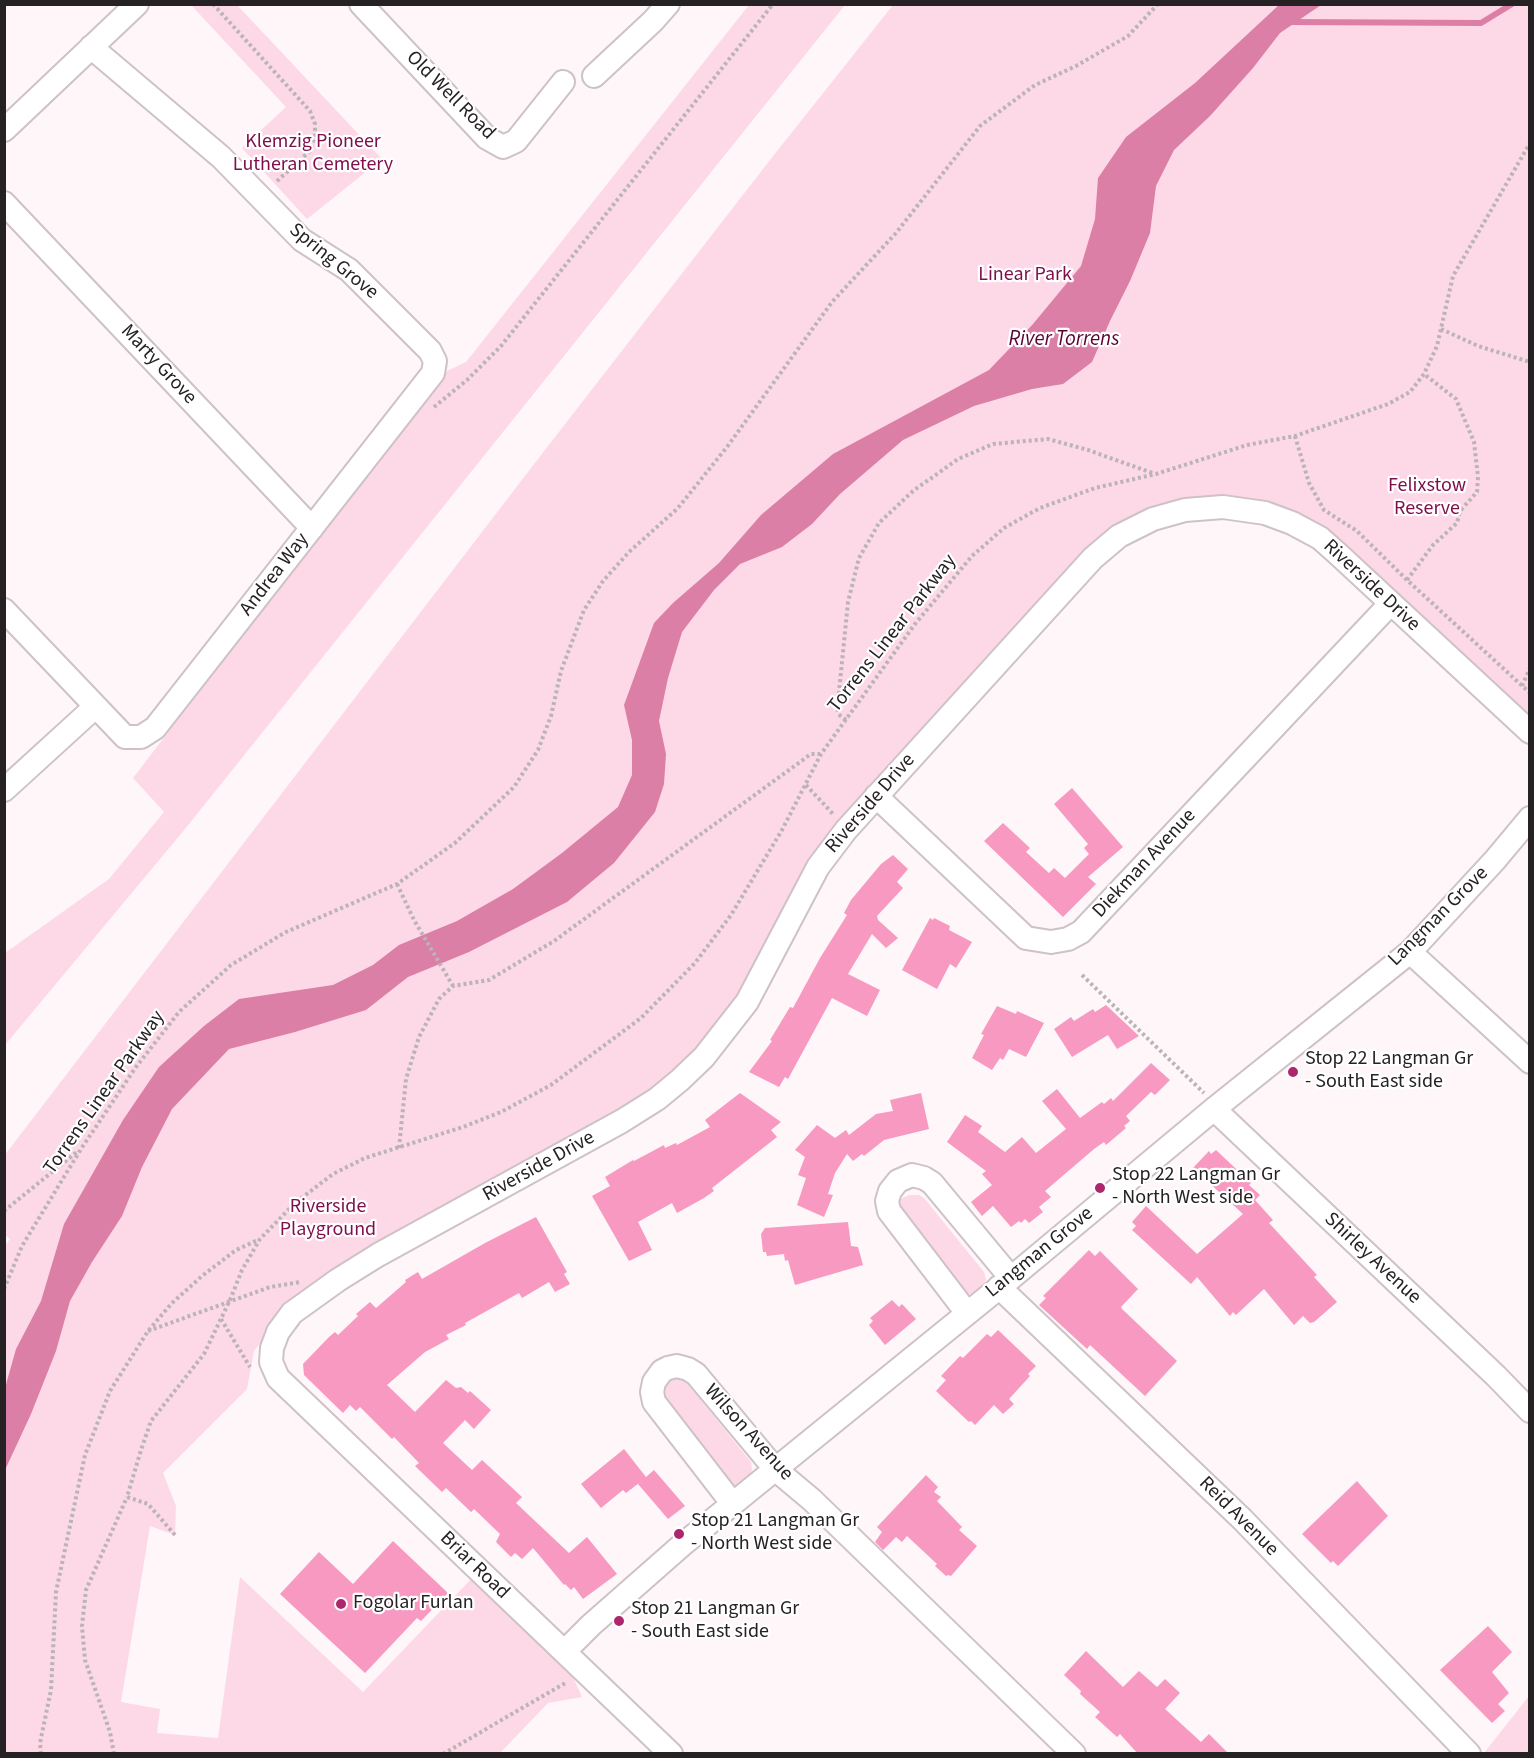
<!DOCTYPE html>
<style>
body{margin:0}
#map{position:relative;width:1534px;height:1758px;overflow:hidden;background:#fef6f9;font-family:"Source Sans 3",sans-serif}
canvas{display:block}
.frame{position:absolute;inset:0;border:6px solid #262223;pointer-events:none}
</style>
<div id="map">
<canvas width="1534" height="1758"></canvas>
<div class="frame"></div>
</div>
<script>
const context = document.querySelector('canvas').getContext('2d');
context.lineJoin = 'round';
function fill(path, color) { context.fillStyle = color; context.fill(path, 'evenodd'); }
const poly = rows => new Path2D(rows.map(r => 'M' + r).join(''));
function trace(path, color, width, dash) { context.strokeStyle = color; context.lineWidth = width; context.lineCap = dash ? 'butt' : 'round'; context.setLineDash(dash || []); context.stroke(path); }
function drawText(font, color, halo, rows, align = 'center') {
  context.font = font + ' "Source Sans 3",sans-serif'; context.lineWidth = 4.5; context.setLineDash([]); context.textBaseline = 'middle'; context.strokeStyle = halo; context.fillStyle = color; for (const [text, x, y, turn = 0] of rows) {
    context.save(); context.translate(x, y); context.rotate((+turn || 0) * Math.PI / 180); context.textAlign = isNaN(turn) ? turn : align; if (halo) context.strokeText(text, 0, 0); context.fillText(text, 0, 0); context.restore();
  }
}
fill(poly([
 [191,5,237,5,382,159,307,219,242,148,286,107],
 [749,5,845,5,185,829,5,1045,5,953,109,879,164,812,133,778,445,372,466,362],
 [893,5,1529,5,1529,732,1320,538,1265,513,1139,522,854,810,730,1018,669,1082,281,1316,254,1351,247,1389,163,1473,176,1506,175,1535,150,1526,121,1702,160,1709,157,1733,218,1738,240,1577,363,1692,473,1577,568,1666,582,1697,548,1703,500,1753,5,1753,4,1247,10,1239,5,1235,4,1156,531,468,770,160],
 [910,1195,919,1195,924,1198,984,1272,986,1280,982,1287,976,1293,967,1294,959,1291,897,1206,902,1198],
 [672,1378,681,1378,686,1382,751,1462,752,1470,749,1478,743,1484,734,1485,725,1481,659,1390,664,1381],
 [1529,1696,1529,1753,1484,1753]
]), '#fdd8e6');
fill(poly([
 [1280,4,1321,5,1280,33,1253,68,1210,116,1174,150,1156,186,1150,233,1130,281,1110,321,1092,362,1063,384,1032,389,974,406,903,440,840,494,812,524,782,547,740,564,714,590,682,632,668,678,659,721,666,754,664,784,655,812,614,863,567,902,469,952,408,977,366,1010,295,1032,229,1049,172,1109,142,1167,122,1216,92,1262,70,1301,56,1351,31,1414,5,1470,5,1388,16,1349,41,1301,64,1224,123,1120,159,1067,204,1026,239,999,333,985,373,965,399,945,457,921,513,889,562,853,618,807,632,775,632,740,624,705,654,623,673,603,719,563,761,515,833,454,989,370,1033,324,1081,266,1095,219,1098,178,1126,137,1195,83]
]), '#db7fa6');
trace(poly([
 [1290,22,1481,23,1512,4]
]), '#db7fa6', 6);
fill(poly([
 [1072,788,1123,847,1088,877,1096,884,1063,917,984,841,1003,823,1030,848,1026,852,1049,873,1054,868,1065,878,1089,854,1084,848,1088,844,1054,804],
 [893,855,908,869,897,882,903,888,877,916,878,920,898,938,886,948,872,934,848,974,880,990,867,1016,832,998,788,1079,785,1077,779,1087,749,1072,772,1041,770,1040,790,1007,793,1008,820,958,847,915,844,913,851,900,881,864],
 [930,918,933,920,934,918,950,926,949,930,972,942,956,968,950,964,937,989,902,970],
 [1106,1005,1139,1036,1117,1049,1108,1035,1072,1057,1054,1029,1071,1017,1074,1021,1093,1009,1095,1012],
 [997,1006,1016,1014,1017,1011,1044,1023,1026,1057,1009,1049,1003,1060,1000,1058,992,1070,972,1058,984,1035,981,1034],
 [1151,1063,1170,1080,1155,1095,1151,1092,1126,1116,1130,1121,1124,1126,1126,1128,1106,1145,1104,1142,1094,1149,1045,1191,1051,1197,1039,1207,1043,1212,1029,1223,1025,1219,1021,1223,1019,1221,1011,1227,993,1206,982,1216,971,1202,992,1185,982,1174,986,1171,947,1142,965,1115,982,1126,978,1132,1005,1152,1022,1137,1036,1153,1066,1129,1042,1101,1057,1089,1080,1118,1102,1102,1104,1104,1111,1098,1113,1101],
 [740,1093,781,1122,771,1130,777,1137,712,1188,714,1191,704,1198,677,1213,672,1203,638,1222,652,1250,629,1261,592,1196,610,1186,605,1177,633,1160,634,1161,664,1145,665,1148,676,1143,677,1145,710,1127,705,1120],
 [921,1093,929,1129,884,1140,864,1156,862,1154,853,1161,847,1154,835,1173,828,1194,833,1195,824,1217,797,1205,806,1178,798,1175,805,1157,795,1150,817,1125,835,1138,846,1130,849,1135,876,1114,893,1111,890,1100],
 [1216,1150,1251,1183,1249,1185,1260,1195,1255,1200,1273,1220,1269,1223,1317,1275,1314,1277,1337,1302,1314,1322,1310,1323,1303,1316,1294,1325,1264,1289,1236,1315,1233,1312,1230,1316,1197,1277,1191,1284,1132,1230,1136,1226,1132,1222,1146,1206,1197,1254,1243,1214,1193,1168,1209,1151,1211,1154],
 [536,1217,567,1272,564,1274,570,1284,555,1292,549,1282,522,1298,519,1293,465,1323,466,1325,446,1335,449,1339,425,1352,387,1385,415,1412,446,1380,456,1388,461,1387,468,1393,470,1391,491,1410,474,1429,465,1420,443,1443,472,1470,482,1460,522,1497,516,1503,569,1553,587,1537,617,1574,583,1599,574,1587,571,1590,565,1584,564,1585,533,1548,522,1559,515,1553,511,1557,496,1542,500,1534,474,1509,471,1512,446,1488,442,1492,415,1466,419,1463,394,1437,392,1439,360,1407,356,1411,350,1405,343,1413,304,1375,303,1364,329,1337,335,1332,338,1335,358,1316,356,1314,370,1302,376,1308,406,1282,405,1280,418,1272,422,1279,485,1243],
 [848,1222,851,1246,858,1247,863,1265,795,1285,788,1260,785,1261,784,1254,767,1256,766,1252,763,1252,761,1234,765,1228],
 [1089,1250,1095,1256,1100,1251,1138,1289,1121,1307,1122,1309,1177,1361,1145,1396,1090,1345,1087,1349,1039,1305,1046,1298,1043,1296],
 [892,1300,899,1307,902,1304,916,1319,885,1345,869,1325,873,1321,870,1318],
 [998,1330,1036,1366,1028,1374,1030,1376,1009,1399,1014,1404,1003,1414,994,1405,975,1425,971,1421,969,1422,936,1391,946,1380,941,1376,960,1356,963,1358,987,1334,991,1337],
 [624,1449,646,1477,654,1470,685,1506,668,1519,638,1484,643,1480,626,1493,623,1490,601,1508,581,1484],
 [926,1475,938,1487,934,1492,941,1497,937,1501,962,1527,959,1530,977,1546,951,1576,948,1575,946,1576,935,1566,937,1564,907,1536,902,1542,896,1537,883,1550,875,1542,882,1532,877,1527],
 [1357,1481,1388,1516,1338,1566,1333,1561,1331,1563,1302,1534],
 [393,1541,448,1593,421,1621,417,1618,365,1673,280,1594,319,1552,353,1584],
 [1488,1626,1512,1652,1492,1672,1509,1693,1498,1704,1505,1711,1492,1723,1440,1670],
 [1086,1651,1123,1687,1139,1671,1157,1687,1165,1679,1180,1693,1165,1709,1201,1742,1209,1734,1229,1754,1138,1754,1120,1734,1117,1737,1095,1717,1100,1712,1080,1694,1081,1691,1064,1675]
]), '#f799c0');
const minor = poly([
 [361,4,487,138,503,147,516,141,563,82],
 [594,76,653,21,668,4],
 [4,130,137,4],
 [4,203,312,528],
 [4,610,125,737,141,737,155,728,433,373,435,361,430,351,349,270,302,240,221,157,91,47],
 [4,790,95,707],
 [876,796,1026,938,1051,942,1068,939,1081,932,1391,603],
 [1410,952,1530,1062],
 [1214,1109,1496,1376,1530,1411],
 [999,1287,1242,1519,1469,1754],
 [967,1313,889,1211,887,1201,890,1191,898,1181,912,1175,924,1178,932,1183,1011,1278],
 [732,1503,654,1402,652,1392,654,1382,662,1371,668,1368,677,1366,688,1369,696,1374,775,1469,812,1500,1074,1754],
 [565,1651,591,1625,682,1545,1011,1278,1214,1109,1410,952,1495,860,1530,818],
 [671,1754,278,1378,271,1362,272,1348,278,1332,292,1313,338,1280,378,1255,622,1121,657,1099,680,1080,704,1057,747,1002,818,867,846,830,1093,558,1119,536,1153,519,1185,510,1223,507,1265,513,1292,523,1320,538,1338,554,1530,732]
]);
trace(minor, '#cec2c6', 26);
trace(poly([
 [213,4,310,111,315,124,315,136,311,150,275,183],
 [1441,329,1478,346,1530,362],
 [434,407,467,380,501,346,773,4],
 [1295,436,1309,483,1324,510,1357,531,1407,580,1530,693],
 [1407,580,1433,545,1457,523,1460,511,1477,492,1478,477,1474,442,1456,399,1424,374],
 [1522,686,1530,668],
 [846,720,838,714,838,702,848,602,859,558,879,523,913,491,958,459,993,444,1048,439,1088,450,1155,474],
 [806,785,834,815],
 [397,884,414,920,453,986],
 [1082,975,1204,1093],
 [399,1148,406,1079,419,1037,439,999,453,986,489,980,554,941,811,754,820,754],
 [4,1211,78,1151],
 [4,1289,22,1246,81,1149,136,1067,179,1012,231,965,286,932,397,884,455,843,514,787,538,750,551,716,561,671,584,610,603,581,629,552,678,508,727,447,832,302,896,233,980,126,1035,85,1076,66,1128,36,1158,4],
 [221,1319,250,1367],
 [148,1331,270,1287,301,1282],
 [175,1535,148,1504,127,1497,141,1450,151,1421,204,1354,230,1300,242,1270,260,1239,295,1203,333,1174,365,1158,463,1127,501,1112,551,1085,641,1018,695,963,731,915,782,830,821,754,915,624,972,556,1004,528,1040,508,1095,488,1156,474,1247,445,1295,436,1388,404,1410,392,1424,374,1437,346,1453,276,1530,143],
 [41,1754,40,1743,51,1690,56,1592,85,1455,110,1391,148,1331,172,1303,202,1276,236,1250,258,1240],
 [114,1754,110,1732,85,1660,82,1626,86,1590,127,1497],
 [443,1754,567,1682]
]), '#bbb4b6', 4, [3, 3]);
trace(minor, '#fff', 22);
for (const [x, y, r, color] of [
 [1293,1072,6,"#ad276e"],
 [1100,1188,6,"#ad276e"],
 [679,1534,6,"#ad276e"],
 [341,1604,6,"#ad276e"],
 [619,1621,6,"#ad276e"]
]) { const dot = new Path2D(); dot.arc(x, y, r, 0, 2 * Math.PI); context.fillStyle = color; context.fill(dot); trace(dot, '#fff', 2); }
drawText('20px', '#262223', '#fff', [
 ["Old Well Road",450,96,45],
 ["Spring Grove",333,262,39],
 ["Marty Grove",158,365,47],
 ["Andrea Way",275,575,-52],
 ["Riverside Drive",1371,586,43],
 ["Torrens Linear Parkway",893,634,-52],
 ["Riverside Drive",871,804,-49],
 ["Diekman Avenue",1145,864,-47],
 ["Langman Grove",1439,917,-45],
 ["Torrens Linear Parkway",105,1093,-55],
 ["Riverside Drive",539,1167,-29],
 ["Langman Grove",1040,1253,-39],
 ["Shirley Avenue",1372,1259,43],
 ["Wilson Avenue",748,1433,48],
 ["Reid Avenue",1238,1517,45],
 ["Briar Road",474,1566,44]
]);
drawText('20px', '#7e0e4c', '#fff', [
 ["Klemzig Pioneer",313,143],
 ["Lutheran Cemetery",313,166],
 ["Linear Park",1025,276],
 ["Felixstow",1427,487],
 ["Reserve",1427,510],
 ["Riverside",328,1208],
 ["Playground",328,1231]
]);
drawText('20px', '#262223', '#fff', [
 ["Stop 22 Langman Gr",1305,1060],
 ["- South East side",1305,1083],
 ["Stop 22 Langman Gr",1112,1176],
 ["- North West side",1112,1199],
 ["Stop 21 Langman Gr",691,1522],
 ["- North West side",691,1545],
 ["Fogolar Furlan",353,1604],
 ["Stop 21 Langman Gr",631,1610],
 ["- South East side",631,1633]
], 'left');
drawText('italic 21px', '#5a0434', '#fff', [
 ["River Torrens",1064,340]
]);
</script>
